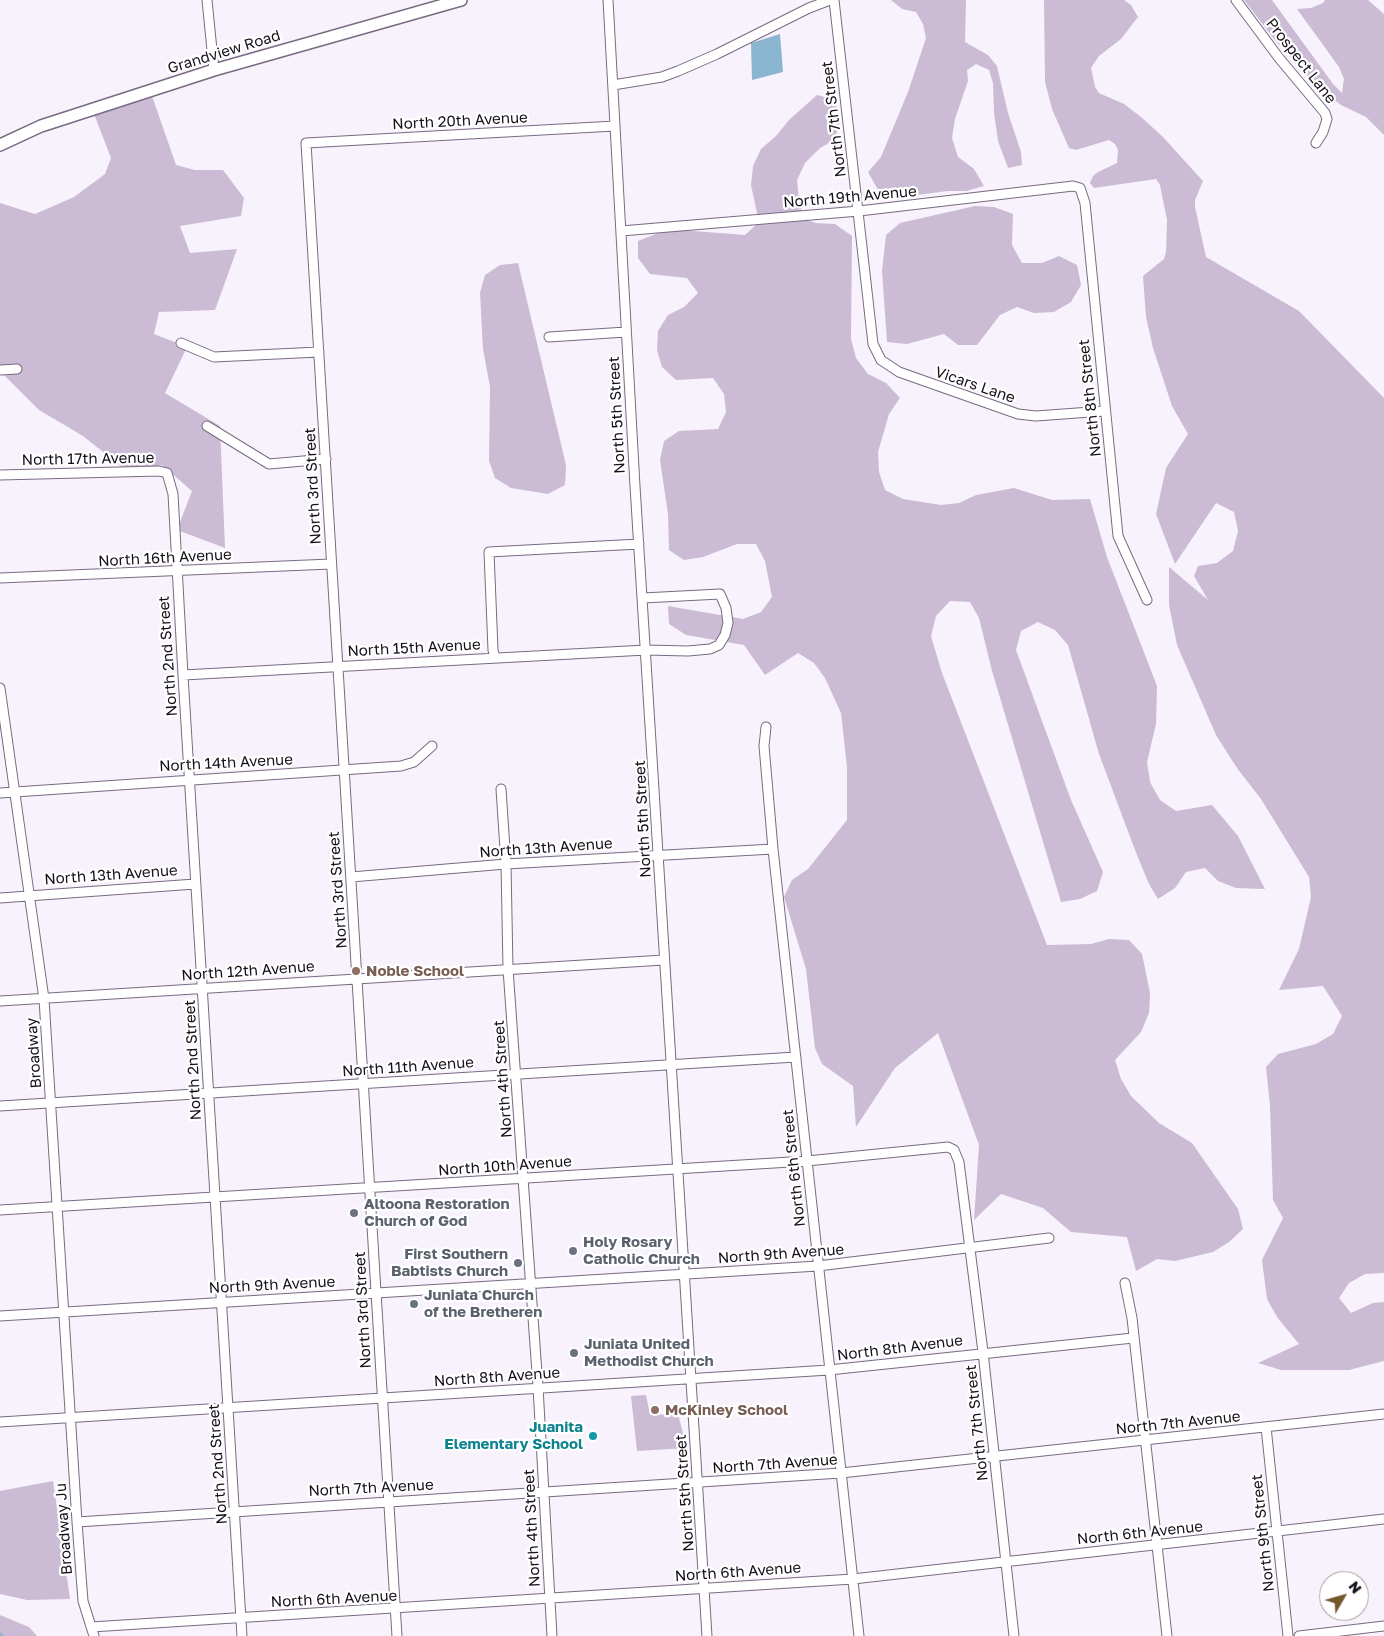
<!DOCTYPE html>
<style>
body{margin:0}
#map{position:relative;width:1384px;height:1636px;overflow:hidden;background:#f8f2fd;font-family:"Golos Text",sans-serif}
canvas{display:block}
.north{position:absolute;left:1319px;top:1571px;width:50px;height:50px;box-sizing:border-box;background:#fff;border:1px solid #a29fa3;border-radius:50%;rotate:52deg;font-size:14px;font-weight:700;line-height:20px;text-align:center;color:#161019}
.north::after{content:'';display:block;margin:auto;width:18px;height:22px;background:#76582d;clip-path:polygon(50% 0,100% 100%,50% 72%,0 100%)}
</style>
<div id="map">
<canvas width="1384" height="1636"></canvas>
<div class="north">N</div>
</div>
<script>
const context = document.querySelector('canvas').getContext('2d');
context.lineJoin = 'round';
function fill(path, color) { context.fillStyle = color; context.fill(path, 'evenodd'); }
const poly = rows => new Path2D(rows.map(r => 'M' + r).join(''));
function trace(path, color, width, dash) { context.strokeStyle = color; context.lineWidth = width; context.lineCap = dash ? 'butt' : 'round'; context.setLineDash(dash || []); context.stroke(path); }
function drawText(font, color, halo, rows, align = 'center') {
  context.font = font + ' "Golos Text",sans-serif'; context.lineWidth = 4.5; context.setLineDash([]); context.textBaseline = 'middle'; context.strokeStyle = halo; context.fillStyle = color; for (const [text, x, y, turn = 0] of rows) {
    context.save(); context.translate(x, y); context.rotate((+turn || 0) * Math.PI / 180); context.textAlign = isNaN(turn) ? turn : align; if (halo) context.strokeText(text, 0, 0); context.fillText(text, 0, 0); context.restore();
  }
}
fill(poly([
 [891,0,966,0,965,42,988,55,997,66,1008,113,1021,152,1022,165,1008,168,998,141,994,112,993,83,989,70,976,64,967,70,968,81,955,119,952,138,958,157,974,169,984,186,966,191,948,191,893,198,877,188,868,172,881,157,908,92,926,38,923,24,916,12,902,9],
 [1044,0,1124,0,1131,5,1138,17,1121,39,1099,56,1091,68,1095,87,1099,93,1124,104,1141,117,1162,136,1203,181,1195,200,1195,207,1206,257,1299,311,1384,398,1384,1273,1365,1274,1349,1283,1339,1298,1351,1313,1373,1303,1384,1302,1384,1361,1349,1370,1281,1370,1258,1363,1299,1344,1277,1317,1267,1299,1262,1260,1283,1218,1273,1200,1270,1106,1266,1067,1278,1054,1316,1044,1333,1034,1342,1016,1323,986,1279,990,1299,949,1311,897,1309,877,1261,799,1237,768,1216,735,1177,645,1169,605,1169,567,1208,600,1194,576,1198,566,1217,563,1233,551,1238,531,1234,512,1216,503,1175,564,1156,514,1166,468,1188,434,1172,406,1153,348,1146,317,1143,276,1164,259,1166,252,1167,220,1160,185,1156,179,1094,188,1090,183,1093,176,1098,172,1117,163,1118,150,1115,144,1109,140,1076,150,1069,148,1052,109,1045,82],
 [1244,0,1272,0,1333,84,1342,93,1344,79,1339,67,1297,9,1311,8,1323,3,1325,0,1368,0,1384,14,1384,135,1366,117,1341,105,1318,88,1274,39],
 [151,93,176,165,195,170,223,170,244,198,241,216,180,226,190,253,237,249,215,310,159,312,154,334,187,347,165,393,220,426,225,548,177,530,192,491,162,465,131,474,83,436,39,410,0,371,0,203,35,214,74,197,105,174,111,158,94,114],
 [817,95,835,100,840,120,835,139,819,149,805,163,797,180,799,200,804,219,816,223,835,224,852,236,851,339,856,358,868,374,886,383,900,398,889,414,878,452,879,472,885,490,903,499,941,505,959,503,976,495,1014,488,1052,500,1090,499,1107,557,1157,686,1156,724,1147,762,1150,782,1160,800,1176,811,1212,805,1238,836,1265,889,1236,888,1218,881,1205,868,1186,872,1175,888,1158,899,1149,884,1135,850,1099,754,1068,645,1055,630,1038,622,1021,631,1016,650,1071,800,1103,872,1097,891,1080,899,1061,902,992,671,979,618,970,602,950,601,936,616,931,636,942,673,1047,945,1091,944,1109,939,1129,940,1142,954,1150,993,1149,1013,1141,1032,1115,1060,1121,1079,1131,1096,1159,1123,1192,1143,1238,1209,1243,1229,1229,1242,1213,1252,1175,1261,1157,1259,1136,1271,1127,1237,1071,1232,1043,1208,1001,1194,974,1220,979,1145,938,1033,895,1068,856,1127,853,1086,822,1064,815,1048,806,969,784,897,792,880,808,869,847,820,847,767,841,713,825,678,814,663,798,653,765,675,744,645,686,635,669,624,668,606,743,619,761,612,772,597,765,561,756,544,737,544,703,557,684,560,669,550,668,514,660,460,664,441,679,431,718,429,726,412,724,394,713,378,676,380,662,367,657,350,658,331,668,315,684,307,698,293,687,278,650,274,638,258,638,241,668,229,745,235,759,222,751,185,753,166,761,149,776,136,789,120],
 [975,206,994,207,1013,214,1012,245,1022,263,1042,263,1059,256,1077,265,1081,285,1071,302,1054,312,1034,313,1017,307,1000,315,977,345,958,345,944,334,907,344,887,342,882,271,886,235,900,223],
 [518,263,566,465,565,485,548,494,511,488,495,478,489,461,490,387,483,349,480,293,485,275,500,265],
 [646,1395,650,1415,678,1414,687,1448,637,1451,631,1396],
 [53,1481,70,1599,27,1600,0,1594,0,1491],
 [0,1615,29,1627,37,1636,0,1636]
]), '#cbbbd5');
fill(poly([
 [780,34,783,72,752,80,751,43]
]), '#8ab5d0');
trace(poly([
 [0,1634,3,1636]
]), '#8ab5d0', 2.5);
const minor = poly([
 [207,0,214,70],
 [608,0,635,486,707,1636],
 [834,0,873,344,881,360,899,372,1018,414,1036,416,1104,411],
 [1236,0,1279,58,1325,113,1327,119,1323,132,1316,143],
 [613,85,662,77,678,71,717,54,809,8,830,0],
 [621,231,859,211,1073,186,1080,188,1085,203,1118,536,1147,600],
 [549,337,626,332],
 [181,343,214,357,319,352],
 [0,370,17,369],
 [207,426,269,464,326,459],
 [0,475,159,471,167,473,173,494,183,675,242,1636],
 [0,578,331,564],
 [495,657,493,650,489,552,639,544],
 [183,675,646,650,688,651,710,649,719,645,725,635,728,623,726,608,720,594,643,598],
 [0,688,44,999,77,1522,83,1601,94,1636],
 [766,727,764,746,773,849,859,1636],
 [501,789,506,864,508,969,538,1387,552,1636],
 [0,793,401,766,414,762,432,746],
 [351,877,506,864,773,849],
 [0,898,195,884],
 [0,1001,664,960],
 [0,1106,796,1057],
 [0,1210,807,1161,948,1147,954,1150,959,1162,983,1352,1014,1636],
 [1125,1283,1132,1318,1167,1636],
 [0,1316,818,1266,1049,1238],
 [0,1422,829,1370,1133,1338],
 [1266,1427,1288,1636],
 [77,1522,841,1473,1384,1414],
 [91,1627,853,1579,1384,1519],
 [397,1636,306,143,615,126],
 [1299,1636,1384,1626]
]);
const major = poly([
 [0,145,41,126,214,70,461,0]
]);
trace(minor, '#796a82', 11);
trace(major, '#796a82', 14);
trace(minor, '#fff', 9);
trace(major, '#fff', 11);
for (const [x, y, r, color] of [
 [356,971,5,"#8d6e63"],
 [354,1213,5,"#6b7280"],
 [573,1251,5,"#6b7280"],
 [518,1263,5,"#6b7280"],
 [414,1304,5,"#6b7280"],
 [574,1353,5,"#6b7280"],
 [655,1410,5,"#8d6e63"],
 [593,1436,5,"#0f9aa8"]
]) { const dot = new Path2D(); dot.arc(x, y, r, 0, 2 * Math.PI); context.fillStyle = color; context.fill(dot); trace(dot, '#fff', 2); }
drawText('15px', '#161019', '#fff', [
 ["Grandview Road",224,52,-17],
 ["Prospect Lane",1301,61,52],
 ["North 7th Street",834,119,-97],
 ["North 20th Avenue",460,121,-3],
 ["North 19th Avenue",850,197,-5],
 ["Vicars Lane",975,385,19],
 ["North 8th Street",1090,398,-96],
 ["North 5th Street",617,415,-93],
 ["North 17th Avenue",88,459,-1],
 ["North 3rd Street",313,486,-93],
 ["North 16th Avenue",165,558,-3],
 ["North 15th Avenue",414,648,-3],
 ["North 2nd Street",168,656,-94],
 ["North 14th Avenue",226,763,-3],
 ["North 5th Street",643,819,-93],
 ["North 13th Avenue",546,848,-4],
 ["North 13th Avenue",111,875,-4],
 ["North 3rd Street",338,890,-94],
 ["North 12th Avenue",248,971,-4],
 ["Broadway",34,1053,-94],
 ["North 2nd Street",193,1060,-93],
 ["North 11th Avenue",408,1067,-4],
 ["North 4th Street",503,1079,-94],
 ["North 10th Avenue",505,1166,-4],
 ["North 6th Street",794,1168,-96],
 ["North 9th Avenue",781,1254,-4],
 ["North 9th Avenue",272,1285,-3],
 ["North 3rd Street",363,1310,-93],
 ["North 8th Avenue",900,1348,-7],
 ["North 8th Avenue",497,1377,-4],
 ["North 7th Street",977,1423,-96],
 ["North 7th Avenue",1178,1423,-6],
 ["North 2nd Street",218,1464,-94],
 ["North 7th Avenue",775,1464,-4],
 ["North 7th Avenue",371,1488,-3],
 ["North 5th Street",685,1493,-94],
 ["North 4th Street",532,1528,-93],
 ["Broadway Ju",64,1529,-94],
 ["North 6th Avenue",1140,1533,-6],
 ["North 9th Street",1263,1533,-96],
 ["North 6th Avenue",738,1572,-4],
 ["North 6th Avenue",334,1599,-3]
]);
drawText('bold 15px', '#785e54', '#fff', [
 ["Noble School",366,971],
 ["McKinley School",665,1410]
], 'left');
drawText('bold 15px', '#5b616d', '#fff', [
 ["Altoona Restoration",364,1204],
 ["Church of God",364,1221],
 ["Holy Rosary",583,1242],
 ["Catholic Church",583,1259],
 ["First Southern",508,1254,"right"],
 ["Babtists Church",508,1271,"right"],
 ["Juniata Church",424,1295],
 ["of the Bretheren",424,1312],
 ["Juniata United",584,1344],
 ["Methodist Church",584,1361]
], 'left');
drawText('bold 15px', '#0d838f', '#fff', [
 ["Juanita",583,1427],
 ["Elementary School",583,1444]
], 'right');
</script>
